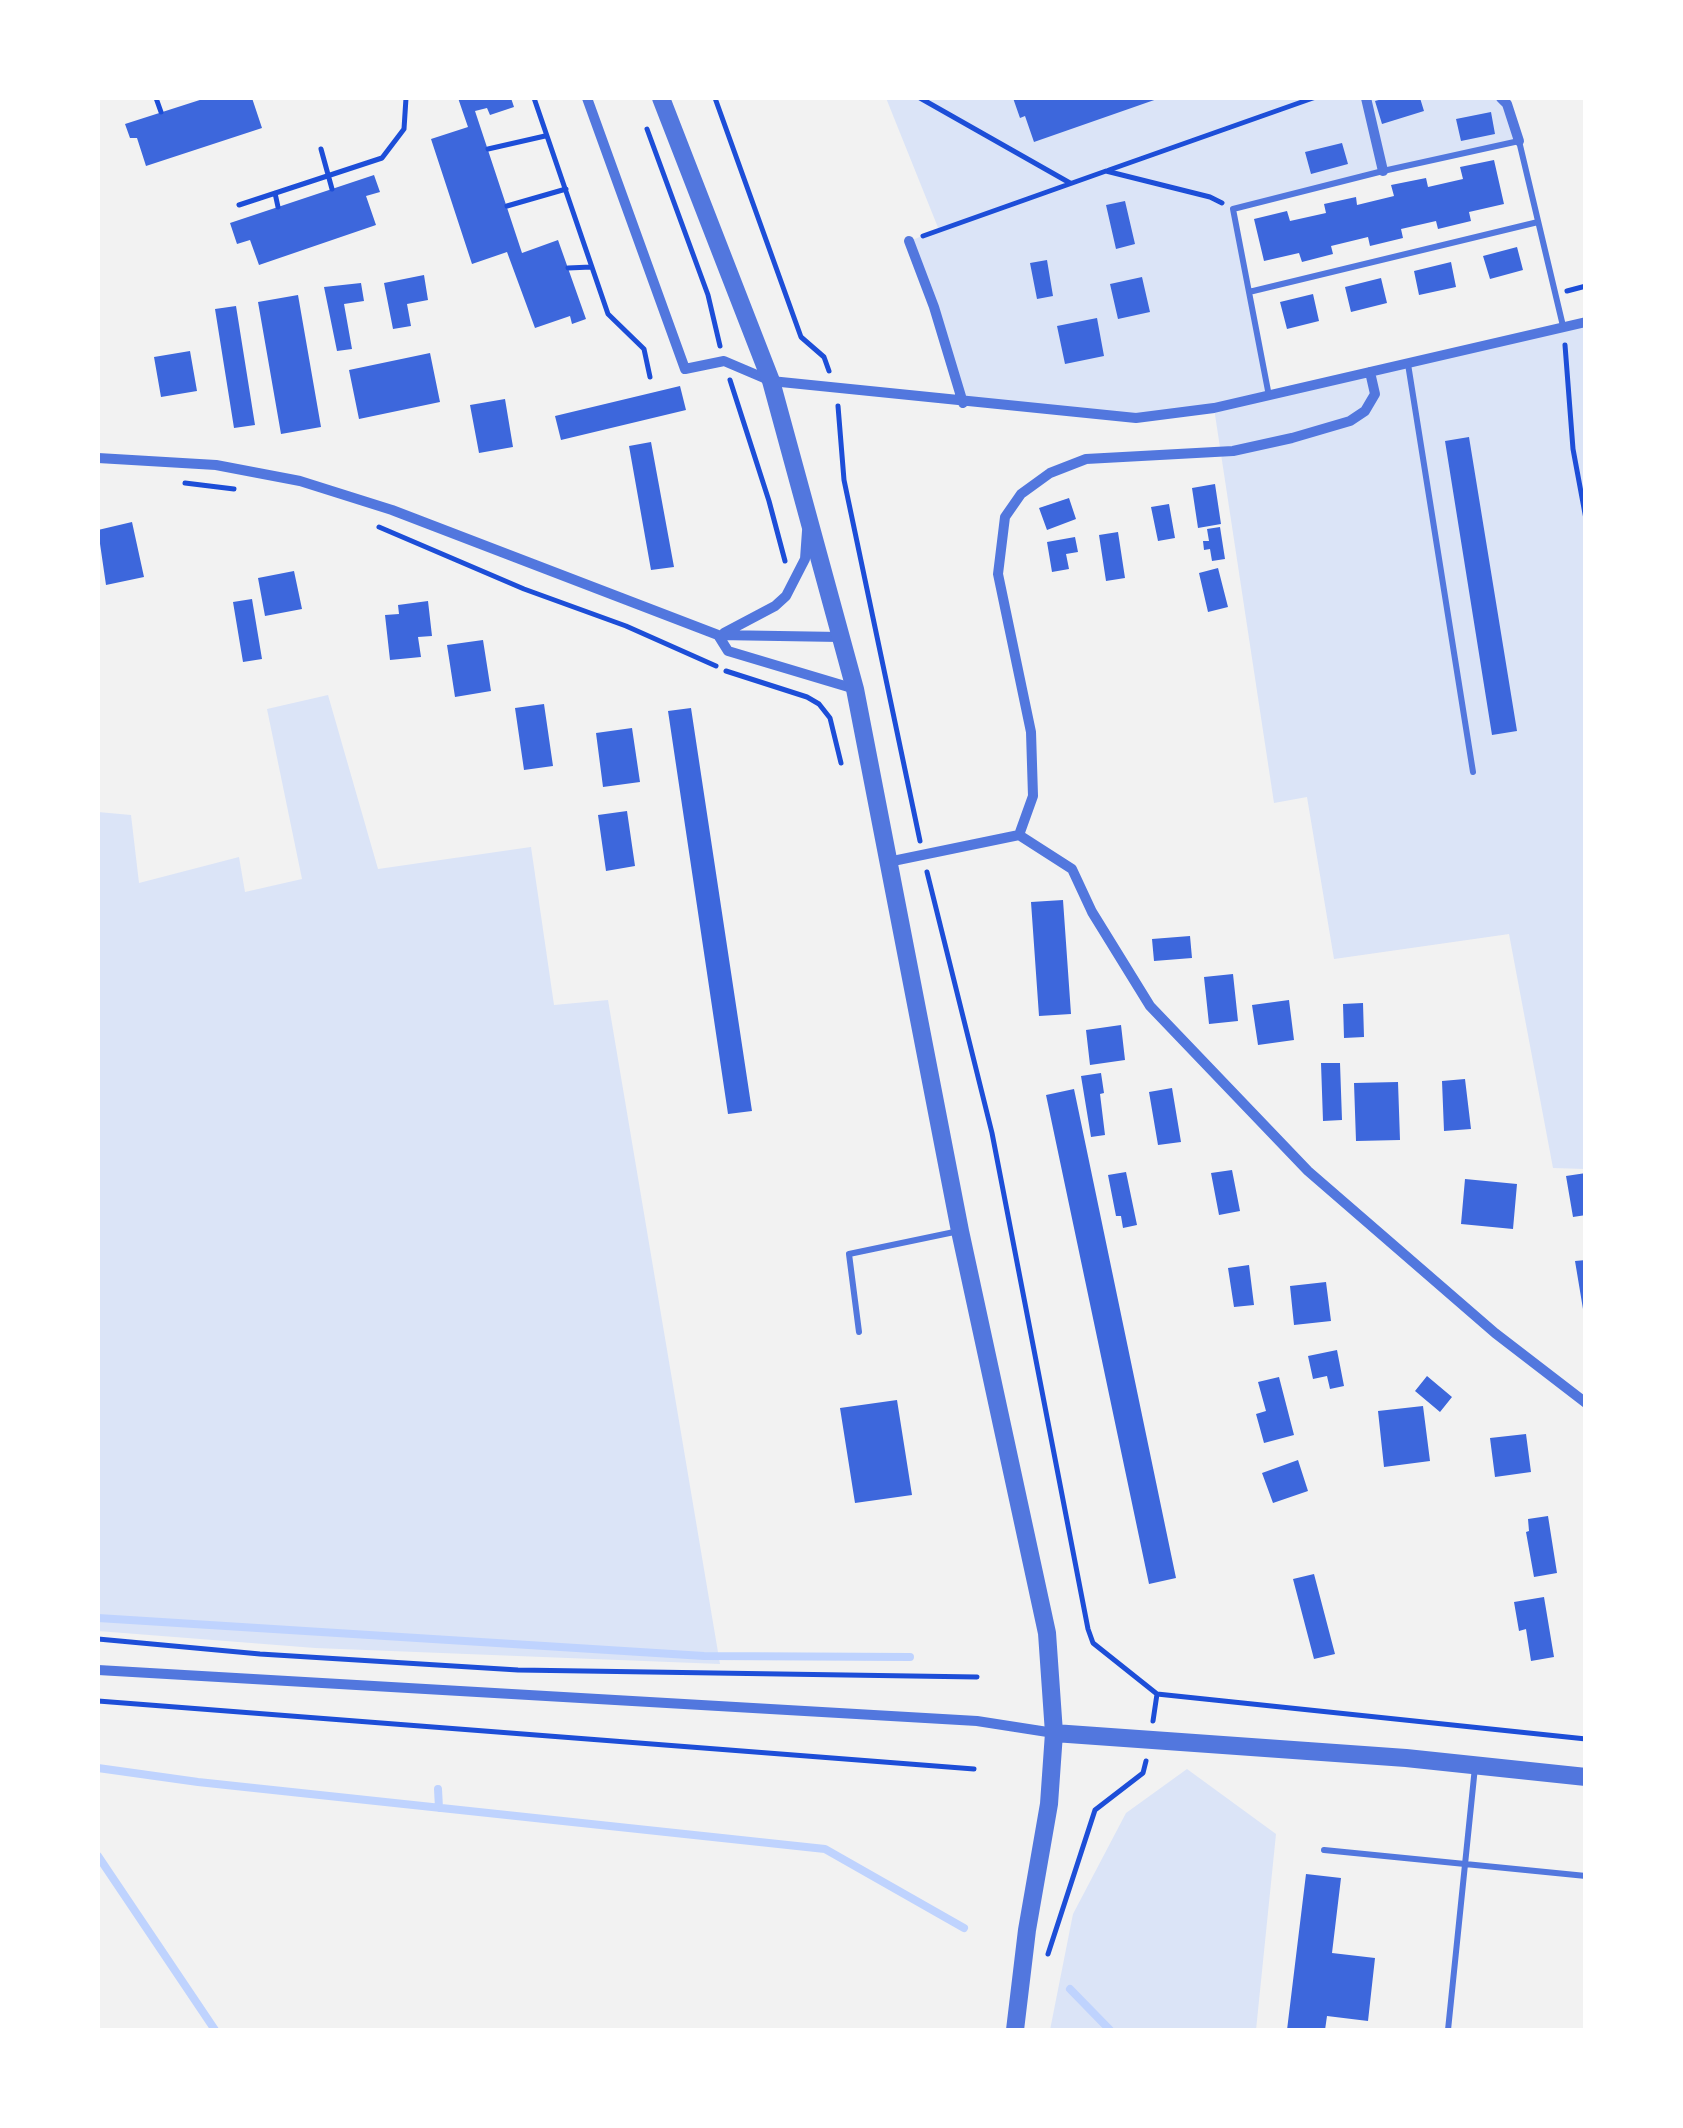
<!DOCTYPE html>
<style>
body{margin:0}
#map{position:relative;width:1683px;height:2128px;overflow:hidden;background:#f2f2f2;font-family:Montserrat,sans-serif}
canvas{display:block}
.frame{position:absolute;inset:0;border:100px solid #fff;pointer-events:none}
</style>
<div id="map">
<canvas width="1683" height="2128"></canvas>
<div class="frame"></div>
</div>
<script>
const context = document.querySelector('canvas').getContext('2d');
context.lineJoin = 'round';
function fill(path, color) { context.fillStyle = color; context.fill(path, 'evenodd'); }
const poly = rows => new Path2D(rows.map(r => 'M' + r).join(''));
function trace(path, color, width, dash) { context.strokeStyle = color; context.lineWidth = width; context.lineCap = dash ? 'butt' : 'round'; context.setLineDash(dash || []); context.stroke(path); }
fill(poly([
 [886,98,1501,98,1519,141,1234,209,1269,396,1585,322,1585,1169,1553,1168,1509,934,1334,959,1307,797,1274,803,1214,408,1136,418,963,403,909,241,939,230],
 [328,695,378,869,531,847,554,1005,608,1000,720,1664,315,1648,98,1631,98,812,131,815,139,883,239,857,245,892,302,879,267,709],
 [1187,1769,1276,1834,1256,2030,1050,2030,1073,1914,1126,1813]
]), '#dbe4f7');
trace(poly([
 [98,1618,704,1656,910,1657],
 [98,1768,198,1782,825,1849,964,1928],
 [438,1789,439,1808],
 [98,1856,215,2030],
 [1070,1989,1110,2030]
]), '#bfd3fe', 8);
fill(poly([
 [206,98,252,98,262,128,146,166,137,138,130,138,125,124],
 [458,98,511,98,514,107,490,115,487,108,475,111,522,253,558,240,586,319,572,324,570,316,535,328,507,252,472,264,431,139,468,127],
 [1013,98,1160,98,1034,142,1025,116,1020,118],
 [1386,98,1420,98,1424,111,1382,124,1375,101],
 [1491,112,1495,134,1461,141,1456,119],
 [1342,143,1348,164,1311,174,1305,152],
 [1494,160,1504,204,1469,212,1471,221,1438,229,1436,221,1401,229,1403,238,1370,246,1368,237,1331,246,1333,254,1302,262,1299,253,1264,261,1254,219,1287,211,1290,221,1326,213,1324,204,1356,197,1357,205,1394,196,1391,185,1426,178,1428,187,1463,179,1460,167],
 [374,175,380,192,366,196,376,225,259,265,250,240,237,244,230,223],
 [1125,201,1135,244,1116,249,1106,205],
 [1517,247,1523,270,1490,279,1483,256],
 [1047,260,1053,296,1037,299,1030,263],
 [1451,262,1456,287,1419,295,1414,271],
 [424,275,428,300,407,304,411,326,393,329,384,283],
 [1142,277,1150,312,1118,319,1110,284],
 [1381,278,1387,303,1351,312,1345,287],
 [361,283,364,301,344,304,352,349,337,351,324,287],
 [1313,294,1319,321,1287,329,1280,302],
 [298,295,321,427,281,434,258,302],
 [236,306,255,425,234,428,215,309],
 [1097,318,1104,356,1065,364,1057,326],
 [190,351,197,391,161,397,154,357],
 [430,353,440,402,359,419,349,370],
 [680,386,686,410,561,440,555,416],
 [505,399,513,447,479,453,470,405],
 [1469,437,1517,731,1492,735,1445,441],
 [651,442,674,567,651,570,629,446],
 [1215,484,1221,524,1198,528,1192,488],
 [1069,498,1076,519,1047,530,1039,508],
 [1169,504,1175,538,1158,541,1151,507],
 [132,522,144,577,106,585,98,530],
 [1220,527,1225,559,1212,561,1210,549,1204,550,1203,541,1209,541,1207,529],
 [1118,532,1125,578,1106,581,1099,535],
 [1075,537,1078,552,1066,554,1069,569,1052,572,1047,542],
 [1218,568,1228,607,1208,612,1199,573],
 [294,571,302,609,265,616,258,578],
 [252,599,262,659,243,662,233,602],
 [428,601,432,636,418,637,421,657,390,660,385,615,399,614,398,605],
 [483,640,491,691,455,697,447,645],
 [544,704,553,766,524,770,515,708],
 [691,708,752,1111,728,1114,668,711],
 [632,728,640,782,603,787,596,733],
 [627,811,635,866,606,871,598,815],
 [1063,900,1071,1014,1039,1016,1031,902],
 [1190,936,1192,958,1154,961,1152,939],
 [1233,974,1238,1021,1209,1024,1204,977],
 [1289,1000,1294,1040,1258,1045,1252,1005],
 [1363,1003,1364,1037,1344,1038,1343,1004],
 [1121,1025,1125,1060,1090,1065,1086,1030],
 [1321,1063,1340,1063,1342,1120,1323,1121],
 [1101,1073,1104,1093,1100,1094,1105,1135,1091,1137,1081,1076],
 [1465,1079,1471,1129,1444,1131,1442,1081],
 [1398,1082,1400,1140,1356,1141,1354,1083],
 [1172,1088,1181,1142,1158,1145,1149,1092],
 [1074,1089,1176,1578,1149,1584,1046,1095],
 [1232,1170,1240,1211,1219,1215,1211,1173],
 [1126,1172,1137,1225,1123,1228,1121,1216,1116,1216,1108,1175],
 [1586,1173,1586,1215,1573,1217,1566,1176],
 [1465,1179,1517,1184,1513,1229,1461,1224],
 [1586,1260,1586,1309,1583,1309,1575,1261],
 [1249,1265,1254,1305,1234,1307,1228,1268],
 [1326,1282,1331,1321,1294,1325,1290,1286],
 [1337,1350,1344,1386,1330,1389,1327,1376,1313,1379,1308,1356],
 [1427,1376,1452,1397,1440,1412,1415,1391],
 [1279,1377,1294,1435,1264,1443,1256,1414,1266,1411,1258,1382],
 [897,1400,912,1495,855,1503,840,1408],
 [1423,1406,1430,1461,1384,1467,1378,1411],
 [1526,1434,1531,1472,1495,1477,1490,1438],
 [1298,1460,1308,1491,1273,1503,1262,1473],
 [1548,1516,1557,1573,1534,1577,1526,1532,1529,1531,1528,1519],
 [1314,1574,1335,1654,1314,1659,1293,1579],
 [1544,1597,1554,1657,1531,1661,1526,1629,1519,1631,1514,1602],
 [1306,1874,1341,1878,1332,1953,1375,1958,1368,2021,1327,2016,1325,2030,1287,2030]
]), '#3d67dc');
trace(poly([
 [156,98,161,112],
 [534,98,608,314,644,349,650,377],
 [715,98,801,337,824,357,829,371],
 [920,98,1070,183],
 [647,129,708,295,720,346],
 [321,149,332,189],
 [488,149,545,136],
 [1109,170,1313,98],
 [275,193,278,207],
 [239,205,382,158,404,129,406,98],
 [507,206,566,189],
 [923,236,1106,171,1210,197,1222,203],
 [568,268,591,267],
 [1567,291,1586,286],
 [1565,345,1573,449,1586,519],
 [730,380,769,501,785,561],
 [838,406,844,480,920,841],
 [185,483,234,489],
 [379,527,524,589,626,626,716,666],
 [726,671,807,697,819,704,830,718,841,763],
 [927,872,992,1133,1088,1629,1093,1643,1157,1694,1153,1721],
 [98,1639,260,1654,518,1670,977,1677],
 [1157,1694,1586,1739],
 [98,1701,974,1769],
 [1048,1954,1095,1810,1143,1773,1146,1761]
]), '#1d4ed8', 5);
trace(poly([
 [1249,292,1538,222],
 [1408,364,1473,772],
 [1269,396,1233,209,1383,171,1519,141,1563,326],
 [859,1332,849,1254,959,1231],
 [1324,1850,1586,1876],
 [1448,2030,1475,1767]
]), '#5277de', 6);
trace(poly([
 [587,98,685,369,724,361,771,381,1136,418,1214,408,1586,322],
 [1366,98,1383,171],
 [1501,98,1507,104,1519,141],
 [909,241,934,307,963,403],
 [98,458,216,465,300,481,392,510,718,635,840,637],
 [724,633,775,606,786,596,805,559,807,531],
 [718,635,728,651,855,689],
 [1019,835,1033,796,1031,732,998,574,1005,517,1021,494,1050,473,1086,459,1233,451,1292,438,1350,421,1365,411,1375,394,1370,372],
 [888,862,1019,835,1072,869,1092,912,1150,1006,1308,1171,1495,1333,1586,1403],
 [98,1670,977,1721,1054,1733]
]), '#5277de', 10);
trace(poly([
 [661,98,771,381,855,689,960,1231,1047,1633,1054,1733,1049,1804,1027,1930,1015,2030],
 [1054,1733,1406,1758,1586,1777]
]), '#5277de', 18);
</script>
